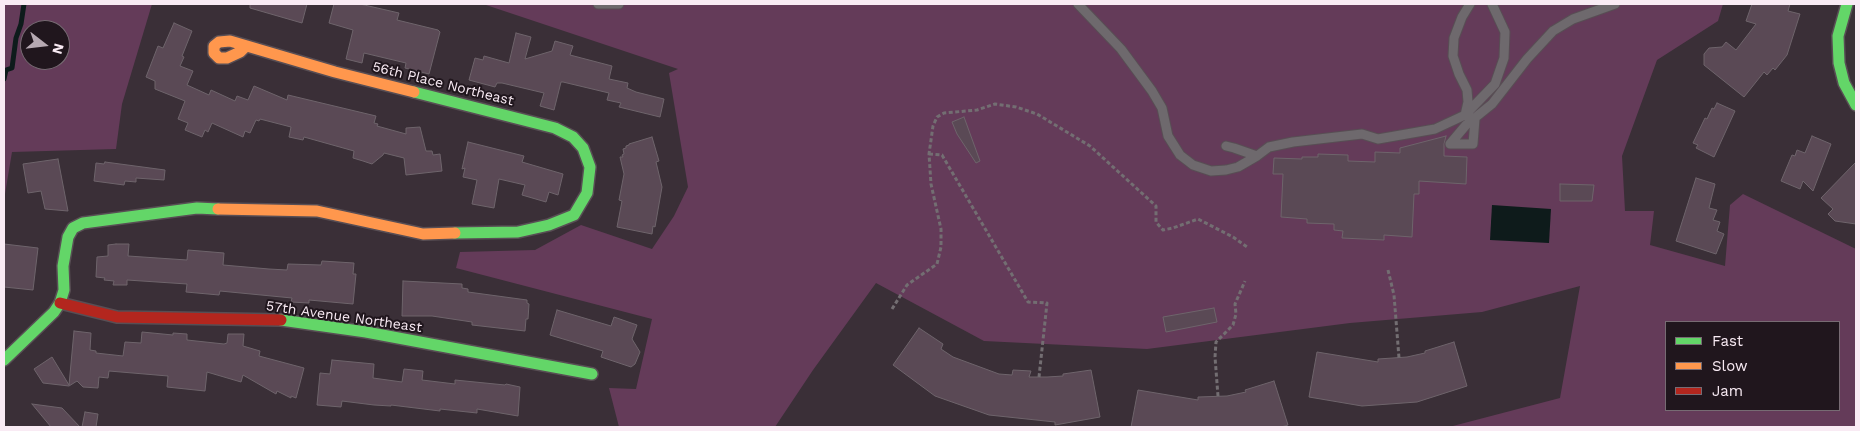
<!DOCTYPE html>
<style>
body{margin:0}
#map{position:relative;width:1860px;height:431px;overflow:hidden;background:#3a2f37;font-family:"Work Sans",sans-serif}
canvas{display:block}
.frame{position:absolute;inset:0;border:5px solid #f9ebf4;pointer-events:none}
.legend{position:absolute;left:1665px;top:321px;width:175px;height:90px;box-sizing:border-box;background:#20161d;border:1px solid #776b73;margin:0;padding:6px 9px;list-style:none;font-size:15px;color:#f9ebf4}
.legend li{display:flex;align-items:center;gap:10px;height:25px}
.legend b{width:25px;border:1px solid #776b73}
.north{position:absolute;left:20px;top:20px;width:50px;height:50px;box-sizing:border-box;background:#20161d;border:1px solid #776b73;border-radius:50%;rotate:106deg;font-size:14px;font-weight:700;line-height:20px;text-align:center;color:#f9ebf4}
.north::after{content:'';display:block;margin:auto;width:18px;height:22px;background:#b6a9b2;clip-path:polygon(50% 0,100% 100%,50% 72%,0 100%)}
</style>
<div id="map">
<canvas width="1860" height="431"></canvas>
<div class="frame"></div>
<ul class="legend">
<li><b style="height:6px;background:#63d668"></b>Fast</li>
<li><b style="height:6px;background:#ff974d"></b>Slow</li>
<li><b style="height:6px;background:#b3261e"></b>Jam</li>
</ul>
<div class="north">N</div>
</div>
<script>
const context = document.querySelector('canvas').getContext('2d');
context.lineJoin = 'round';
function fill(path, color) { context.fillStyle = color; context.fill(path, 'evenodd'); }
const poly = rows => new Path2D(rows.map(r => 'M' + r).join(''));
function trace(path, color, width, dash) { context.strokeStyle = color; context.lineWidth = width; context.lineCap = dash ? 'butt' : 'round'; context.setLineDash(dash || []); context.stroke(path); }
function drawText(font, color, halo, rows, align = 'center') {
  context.font = font + ' "Work Sans",sans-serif'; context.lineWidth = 4; context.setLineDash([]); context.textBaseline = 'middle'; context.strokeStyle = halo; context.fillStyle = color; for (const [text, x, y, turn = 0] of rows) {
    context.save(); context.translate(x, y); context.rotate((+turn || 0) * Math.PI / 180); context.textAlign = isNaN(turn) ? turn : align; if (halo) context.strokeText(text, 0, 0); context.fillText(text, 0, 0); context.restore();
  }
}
fill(poly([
 [4,4,152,4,122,104,116,149,12,152,4,200],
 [30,30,60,30,60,60,30,60],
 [483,4,1723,4,1718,21,1657,60,1622,156,1625,211,1654,211,1650,245,1725,266,1730,205,1743,194,1856,249,1856,427,1449,427,1560,398,1580,286,1482,312,1350,323,1147,349,984,341,876,283,813,370,775,427,619,427,609,388,636,389,652,319,456,268,460,252,535,250,581,225,652,249,674,216,688,187,669,73,678,69],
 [1666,322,1839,322,1839,410,1666,410]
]), '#643b59');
fill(poly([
 [1492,205,1551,209,1549,243,1490,240]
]), '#0e1b1b');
trace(poly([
 [4,79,6,70,12,68,16,38,21,24,24,4]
]), '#0e1b1b', 5);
const building = poly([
 [250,4,307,4,302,23,250,8,250,4],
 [334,4,360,4,399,13,397,20,438,30,440,32,429,74,405,68,406,63,364,53,362,63,346,59,353,30,329,23,334,4],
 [1752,4,1790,4,1788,11,1800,14,1787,55,1775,70,1773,68,1767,75,1764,72,1744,97,1704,65,1704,54,1709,48,1722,47,1726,42,1736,50,1756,24,1746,21,1752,4],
 [174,23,192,31,182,56,184,57,180,66,193,71,187,85,209,95,211,90,235,101,237,96,248,100,254,86,287,100,288,95,376,116,374,123,378,124,377,126,406,134,406,128,420,127,426,151,432,151,433,155,440,154,442,171,406,175,404,158,384,153,383,155,372,164,363,161,353,158,354,151,304,137,303,140,289,137,291,127,260,119,259,121,256,120,250,133,245,131,243,137,212,123,208,132,205,130,202,137,185,130,188,123,178,119,185,101,155,89,155,81,146,77,158,46,163,48,174,23],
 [516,33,531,37,525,59,552,51,555,41,573,46,570,55,612,66,609,79,628,83,627,88,636,92,664,99,660,117,619,107,621,103,607,100,609,93,563,82,561,82,554,110,540,106,544,93,502,83,497,83,495,87,469,80,475,58,483,60,484,56,509,63,516,33],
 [1717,103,1735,111,1714,157,1696,148,1698,145,1693,143,1705,118,1707,119,1712,108,1714,109,1717,103],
 [964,117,980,161,976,163,957,134,952,122,964,117],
 [1446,136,1444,144,1444,156,1467,157,1466,184,1419,181,1419,194,1414,194,1412,237,1384,235,1384,240,1342,238,1343,231,1334,230,1334,224,1307,223,1307,219,1281,217,1283,174,1273,174,1274,158,1302,159,1302,157,1318,157,1318,154,1348,155,1348,161,1375,162,1375,152,1400,153,1400,148,1446,136],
 [1812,136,1831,144,1813,191,1803,181,1800,189,1781,181,1792,155,1795,156,1797,150,1805,153,1812,136],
 [652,137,659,161,656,162,662,187,655,227,653,226,652,234,617,227,622,201,619,200,624,174,620,157,623,157,622,155,624,154,623,149,626,148,626,146,629,145,629,144,652,137],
 [468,142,524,156,522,162,563,174,558,195,549,192,546,202,522,195,525,185,499,179,494,208,472,204,477,180,463,177,465,168,462,169,468,142],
 [58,159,68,211,45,209,41,191,28,193,23,164,58,159],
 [105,162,165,170,164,180,136,178,136,182,125,181,124,185,94,181,96,163,104,164,105,162],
 [1856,162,1856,224,1835,221,1828,214,1833,209,1821,198,1856,162],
 [1696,178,1715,184,1709,208,1717,210,1713,220,1720,222,1717,231,1724,234,1716,254,1676,241,1696,178],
 [1560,184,1594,185,1592,201,1560,201,1560,184],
 [4,244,38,248,33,290,4,287,4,244],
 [116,244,129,244,128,256,187,260,188,250,224,253,223,265,269,269,287,270,288,264,321,265,322,261,354,263,353,274,356,274,353,304,309,300,309,303,291,302,292,298,220,291,219,295,186,292,187,284,127,280,127,285,113,285,114,281,104,280,105,278,96,277,97,257,108,256,108,245,116,244],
 [403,281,462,284,462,288,468,289,468,292,527,300,527,303,529,304,528,319,526,319,525,331,472,325,472,322,432,316,402,316,403,281],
 [1214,308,1217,322,1166,332,1163,317,1214,308],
 [557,310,611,326,614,317,637,325,632,339,640,352,635,364,631,367,601,357,603,351,550,335,557,310],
 [919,328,943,344,941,349,953,357,999,374,1012,375,1013,370,1031,371,1029,377,1047,377,1063,376,1063,374,1091,370,1100,417,1055,425,1055,422,989,415,935,396,893,365,919,328],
 [74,331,91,333,90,350,96,351,96,353,123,356,125,342,141,343,142,332,173,335,173,333,187,334,187,340,224,344,227,343,228,334,244,334,243,346,260,351,259,356,304,368,296,398,291,396,291,398,277,391,276,394,243,375,241,382,207,372,205,391,167,387,168,376,109,371,108,378,99,377,98,388,83,387,77,381,69,386,43,383,34,369,52,357,69,385,74,331],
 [1454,342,1467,386,1417,402,1362,406,1309,397,1317,352,1378,362,1378,359,1407,357,1425,353,1425,351,1454,342],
 [332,360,374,364,373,378,402,382,404,369,423,371,422,380,455,384,455,380,505,385,506,384,520,387,518,416,477,409,477,413,440,409,440,411,391,405,391,406,374,405,342,401,341,407,317,405,320,373,330,374,332,360],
 [1274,381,1288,425,1281,427,1131,427,1138,390,1198,400,1198,397,1227,396,1246,392,1245,390,1274,381],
 [32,404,62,408,80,427,51,427,32,404],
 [85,412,98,414,96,427,82,427,85,412]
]);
fill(building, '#5a4955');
trace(building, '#6e646b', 1);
const lane = poly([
 [598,4,619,4],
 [1078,4,1121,49,1152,91,1162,108,1168,136,1180,155,1193,165,1211,171,1226,170,1238,167,1257,156],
 [1470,4,1462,17,1454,38,1453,56,1459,74,1467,90,1468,102,1465,115,1495,84,1504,58,1505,32,1492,4],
 [1450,144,1466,125,1492,104,1527,59,1553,31,1573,19,1615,4],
 [1226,146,1234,148,1257,156,1269,147,1293,142,1362,134,1378,139,1435,129,1465,115,1475,119,1473,144,1450,144]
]);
const fast = poly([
 [1847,4,1838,36,1839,63,1844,83,1856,105],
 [414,92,555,128,573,137,583,148,590,167,587,193,574,215,549,225,518,232,455,233],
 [281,320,366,332,592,374],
 [4,360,54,312,60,303,64,290,63,266,68,237,73,228,83,223,197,208,218,209]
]);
const slow = poly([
 [246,46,240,52,227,58,219,58,214,53,214,46,219,42,230,41,335,72,414,92],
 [218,209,317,211,423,234,455,233]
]);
const jam = poly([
 [60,303,117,317,281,320]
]);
trace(lane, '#584e54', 11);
trace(fast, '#584e54', 14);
trace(slow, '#584e54', 14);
trace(jam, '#584e54', 14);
trace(poly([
 [929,154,942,155,1028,302,1047,303,1039,377],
 [1388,270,1394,295,1399,358],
 [892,309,907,285,937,264,941,247,941,229,931,184,929,154,933,126,937,117,944,113,977,110,995,104,1016,107,1037,114,1090,146,1156,206,1156,222,1163,230,1173,228,1198,219,1233,237,1247,247],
 [1218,396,1215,357,1216,342,1233,325,1236,314,1235,304,1245,281]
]), '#736e72', 3, [4, 2.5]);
trace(lane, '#6e696d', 9);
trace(fast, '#63d668', 11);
trace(slow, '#ff974d', 11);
trace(jam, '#b3261e', 11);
drawText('14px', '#f9ebf4', '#20161d', [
 ["56th Place Northeast",443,84,14],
 ["57th Avenue Northeast",344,317,8]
]);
</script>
